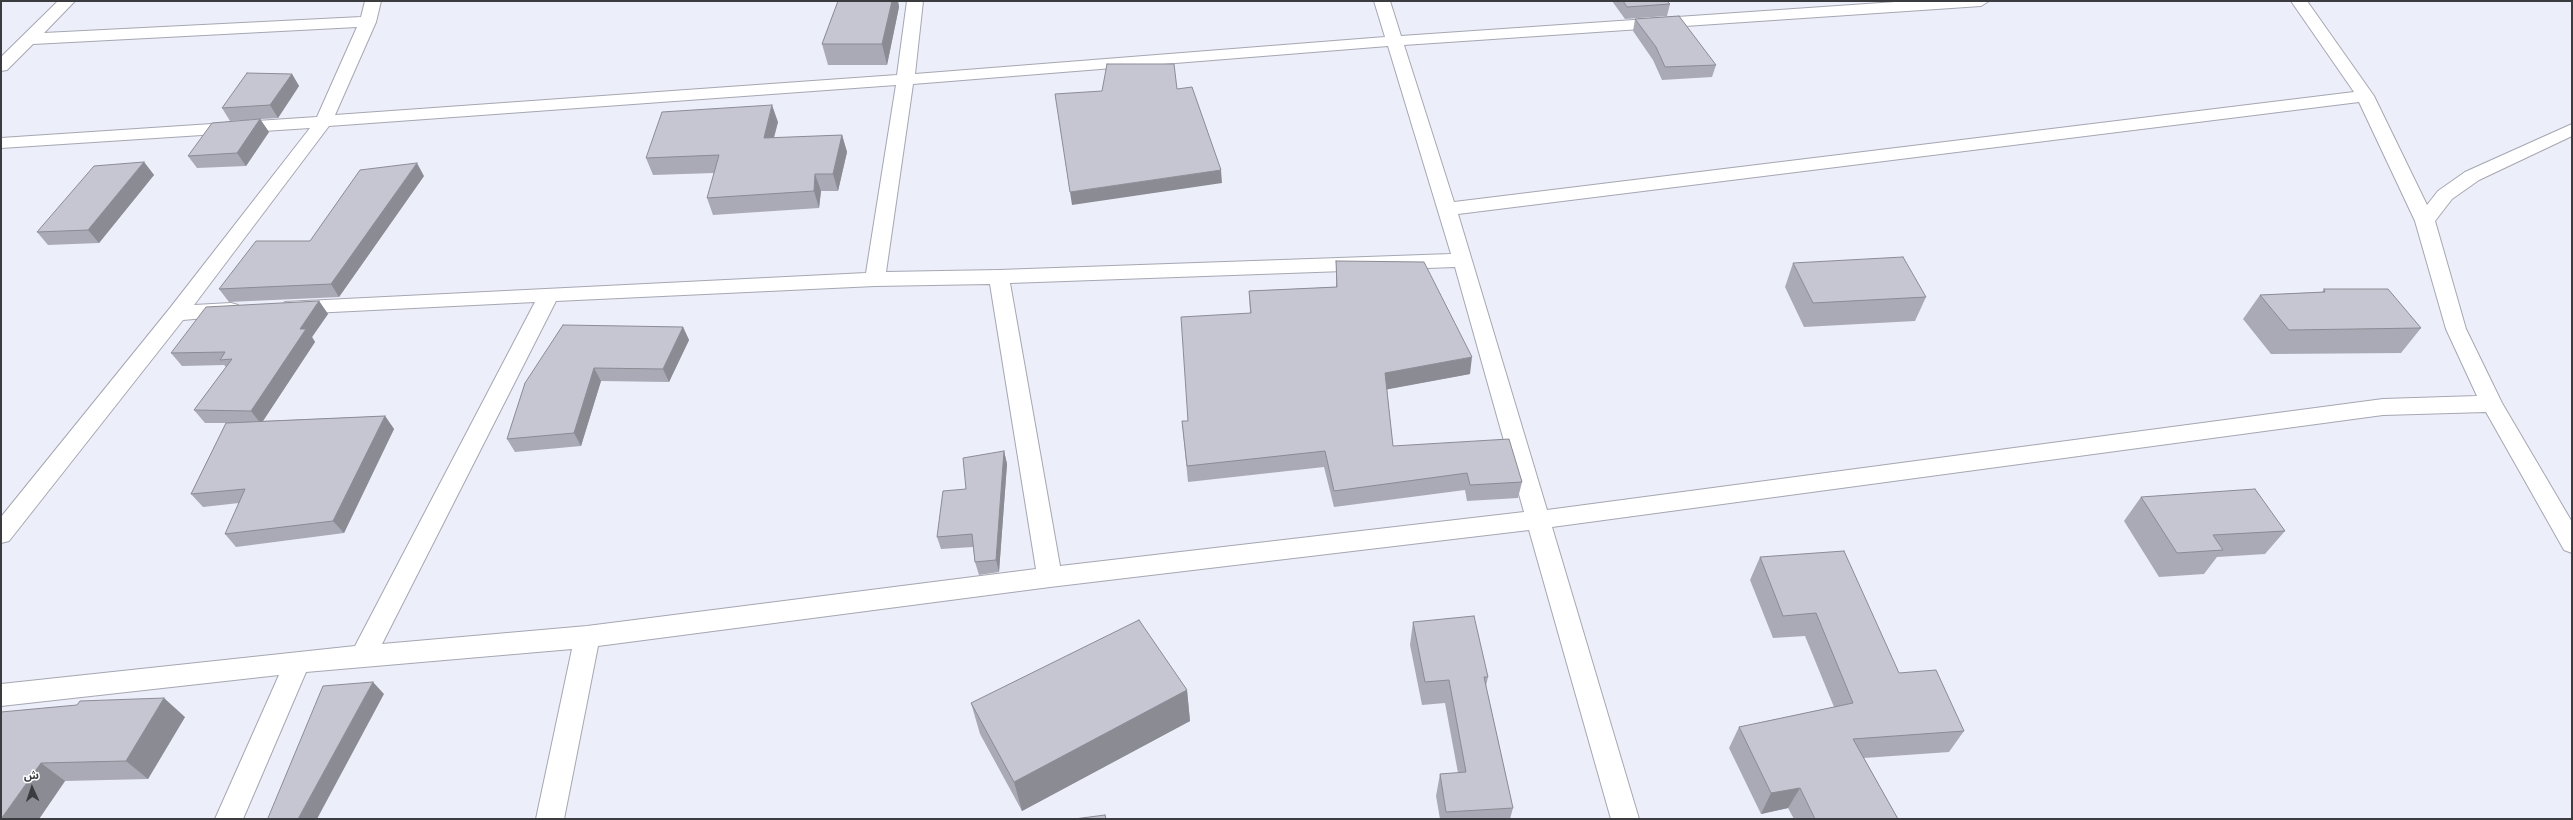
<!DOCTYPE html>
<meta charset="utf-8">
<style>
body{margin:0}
#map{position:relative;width:2573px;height:820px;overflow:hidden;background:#eceefa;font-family:"Fira Sans Condensed","Noto Sans Arabic",sans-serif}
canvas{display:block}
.frame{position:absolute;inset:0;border:2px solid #3b3c40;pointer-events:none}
.north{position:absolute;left:12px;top:768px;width:40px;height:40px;-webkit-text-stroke:3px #fff;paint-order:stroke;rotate:357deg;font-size:11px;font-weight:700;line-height:16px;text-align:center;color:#3b3c40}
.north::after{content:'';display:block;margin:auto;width:14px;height:18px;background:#3b3c40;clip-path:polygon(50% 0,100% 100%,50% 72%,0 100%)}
</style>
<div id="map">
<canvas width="2573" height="820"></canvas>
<div class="frame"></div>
<div class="north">ش</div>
</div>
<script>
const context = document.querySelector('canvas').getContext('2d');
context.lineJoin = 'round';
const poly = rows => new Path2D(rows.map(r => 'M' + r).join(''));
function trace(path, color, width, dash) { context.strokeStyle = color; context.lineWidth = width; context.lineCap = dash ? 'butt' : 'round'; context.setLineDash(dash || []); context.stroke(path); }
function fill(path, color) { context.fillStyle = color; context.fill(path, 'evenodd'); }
const street = poly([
 [58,1,75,1,44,33,361,17,365,1,381,1,376,22,335,115,897,75,907,1,923,1,915,74,1385,37,1374,1,1390,1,1401,36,1910,1,1989,1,1981,6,1404,45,1454,202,2354,92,2291,1,2307,1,2374,96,2427,205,2438,191,2465,172,2572,124,2572,136,2479,180,2452,199,2435,221,2466,329,2502,403,2572,522,2572,553,2564,550,2486,412,2383,415,1552,527,1639,819,1611,819,1529,530,1050,587,598,646,564,819,536,819,572,649,306,672,243,819,215,819,279,675,1,706,1,684,355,646,535,302,292,314,285,312,282,307,285,302,866,273,896,85,329,126,194,305,231,303,238,305,241,310,238,315,183,320,9,541,1,543,1,517,170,308,310,128,1,148,1,138,317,117,357,27,33,44,7,70,1,71,1,57,58,1],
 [1388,46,1451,254,999,270,886,272,913,84,1388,46],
 [2359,102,2415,221,2446,329,2477,396,2383,399,1547,510,1458,214,2359,102],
 [1455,267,1524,512,1060,566,1010,283,1455,267],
 [990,284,1036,569,587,626,382,644,556,301,875,286,990,284]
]);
trace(street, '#a5a7b2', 2);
fill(street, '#fff');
fill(poly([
 [838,1,898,1,899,7,887,65,828,65,822,44],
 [1612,1,1667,1,1670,4,1667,16,1625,19],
 [1635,19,1716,65,1712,77,1662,80,1653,60,1633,31],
 [292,74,299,86,278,118,230,121,222,108],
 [260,119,269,132,246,166,197,168,188,156],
 [778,122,774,138,842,135,847,152,838,191,821,191,819,208,713,215,707,198,714,173,653,175,646,158],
 [144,162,154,175,99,243,48,245,37,232],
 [424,176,339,297,229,302,219,289,310,241],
 [1336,261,1470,374,1387,389,1393,446,1522,482,1518,498,1467,501,1465,490,1334,507,1324,467,1188,482,1182,421,1188,421,1250,313,1249,291,1336,287],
 [1793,263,1926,297,1915,321,1804,327,1785,287],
 [2324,289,2421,328,2401,353,2271,354,2243,319,2260,295,2322,292],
 [319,301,328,314,312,337,315,342,263,421,385,416,394,429,344,533,236,547,225,534,239,503,203,507,191,494,226,423,205,423,194,410,226,367,224,365,182,366,171,353],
 [683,327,689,340,669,382,601,381,581,446,515,452,507,439,525,383],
 [1004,451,1007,464,999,572,979,575,975,562,973,547,941,549,937,537,966,489],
 [2141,497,2285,531,2265,554,2217,557,2204,574,2159,577,2124,521],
 [1760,557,1899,673,1964,731,1949,752,1864,758,1898,819,1794,819,1788,808,1761,814,1729,748,1739,727,1834,707,1805,636,1773,638,1750,580],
 [1413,622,1488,677,1486,686,1513,808,1510,819,1440,819,1436,796,1440,774,1458,773,1445,703,1422,705,1410,645],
 [1187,690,1190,721,1022,811,980,734,971,703],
 [1,712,185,717,148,779,65,781,39,819]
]), '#a9aab5');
fill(poly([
 [892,1,898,1,899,7,887,65,882,44],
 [292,74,299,86,278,118,270,105],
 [772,105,778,122,769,155,764,138],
 [260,119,269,132,246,166,237,153],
 [842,135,847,152,838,191,833,174],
 [144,162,154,175,99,243,88,230],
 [417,163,424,176,339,297,331,284],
 [1221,170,1222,183,1072,205,1070,192],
 [815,174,821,191,819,208,814,191],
 [319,301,328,314,312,337,315,342,261,424,251,411,300,329],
 [683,327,689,340,669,382,663,369],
 [1472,357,1470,374,1384,390,1385,373],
 [594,368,601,381,581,446,574,433],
 [385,416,394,429,344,533,333,521],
 [1004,451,1007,464,999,572,996,560],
 [373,682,384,694,317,819,298,819],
 [1187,690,1190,721,1022,811,1014,782],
 [164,698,185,717,148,779,126,761],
 [41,763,65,781,39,819,1,819],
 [1800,788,1788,808,1761,814,1771,793]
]), '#8a8b93');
const building = poly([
 [838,1,892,1,882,44,822,44,838,1],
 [1623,1,1667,1,1670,4,1627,7,1623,1],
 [1679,16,1716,65,1665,67,1656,47,1635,19,1679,16],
 [1107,64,1174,64,1177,89,1192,87,1221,170,1070,192,1055,94,1102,91,1107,64],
 [247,73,292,74,270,105,222,108,247,73],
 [772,105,764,138,842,135,833,174,815,174,814,191,707,198,719,155,646,158,662,112,772,105],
 [260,119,237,153,188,156,212,123,260,119],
 [144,162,88,230,37,232,94,166,144,162],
 [417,163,331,284,219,289,256,241,310,241,360,170,417,163],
 [1903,257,1926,297,1813,303,1793,263,1903,257],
 [1336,261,1424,262,1472,357,1385,373,1393,446,1509,439,1522,482,1470,485,1467,473,1334,491,1325,451,1187,466,1182,421,1188,421,1181,317,1251,313,1249,291,1337,287,1336,261],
 [2324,289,2388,289,2421,328,2289,330,2260,295,2325,292,2324,289],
 [319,301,300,329,306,329,251,411,194,410,232,359,220,360,225,352,171,353,206,307,319,301],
 [563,325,683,327,663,369,594,368,574,433,507,439,525,383,563,325],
 [385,416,333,521,225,534,245,489,191,494,226,423,385,416],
 [1004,451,996,560,975,562,972,534,937,537,943,491,966,489,963,458,1004,451],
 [2255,489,2285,531,2213,535,2223,550,2177,553,2141,497,2255,489],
 [1844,551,1899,673,1936,670,1964,731,1853,739,1898,819,1815,819,1800,788,1771,793,1739,727,1853,703,1816,613,1783,616,1760,557,1844,551],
 [1474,616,1488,677,1484,677,1513,808,1446,812,1440,774,1466,772,1449,680,1425,682,1413,622,1474,616],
 [1139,620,1187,690,1014,782,971,703,1139,620],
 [373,682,298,819,271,819,268,818,323,686,373,682],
 [164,698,126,761,41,763,1,819,1,712,77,705,80,701,164,698],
 [1105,815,1106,819,1074,819,1105,815]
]);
fill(building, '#c5c6d2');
trace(building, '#8a8b93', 1);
</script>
